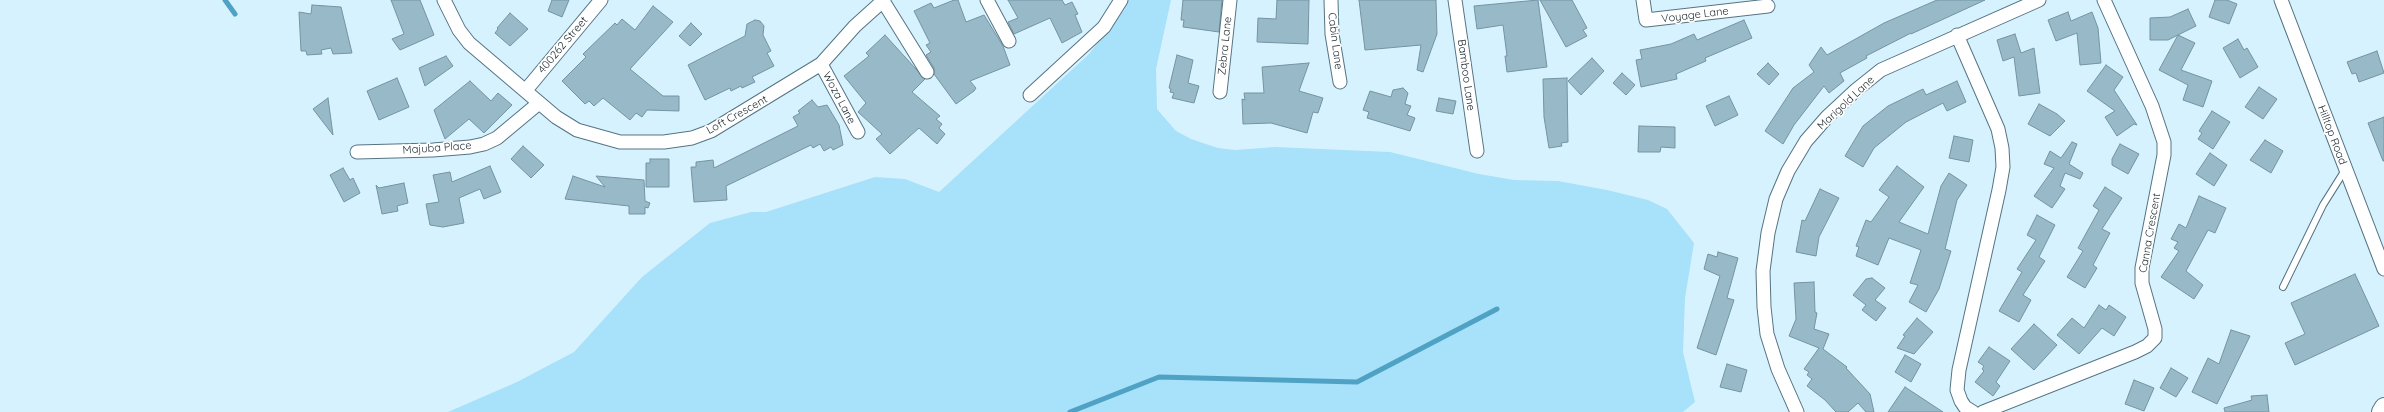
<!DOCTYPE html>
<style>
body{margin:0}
canvas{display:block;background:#d7f2ff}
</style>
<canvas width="2384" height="412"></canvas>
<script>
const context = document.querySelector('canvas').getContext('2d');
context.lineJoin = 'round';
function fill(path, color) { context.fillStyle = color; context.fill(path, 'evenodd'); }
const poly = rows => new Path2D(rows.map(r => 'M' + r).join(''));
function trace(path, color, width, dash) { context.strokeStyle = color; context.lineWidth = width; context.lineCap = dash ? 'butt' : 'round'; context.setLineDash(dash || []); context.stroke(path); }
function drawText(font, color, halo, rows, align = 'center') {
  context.font = font + ' Quicksand,sans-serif'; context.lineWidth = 3.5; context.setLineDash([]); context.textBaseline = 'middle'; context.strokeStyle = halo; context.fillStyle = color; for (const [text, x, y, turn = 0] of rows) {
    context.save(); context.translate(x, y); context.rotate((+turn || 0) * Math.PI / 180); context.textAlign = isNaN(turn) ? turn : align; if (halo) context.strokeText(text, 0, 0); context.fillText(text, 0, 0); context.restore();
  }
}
fill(poly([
 [1128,0,1171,0,1156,69,1157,109,1176,131,1191,139,1218,148,1235,150,1275,147,1390,152,1479,174,1514,180,1558,181,1607,190,1648,200,1667,209,1694,243,1685,298,1683,352,1695,402,1683,412,448,412,517,382,574,352,642,277,710,223,751,212,766,212,875,177,905,179,939,192,1088,55,1124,10]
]), '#a8e1fa');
trace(poly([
 [225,0,235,14],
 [1070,412,1159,377,1357,382,1497,309]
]), '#4fa2c3', 5);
const building = poly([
 [391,0,420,0,434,35,400,50,392,39,404,34,391,0],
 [552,0,569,0,562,17,548,11,552,0],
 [954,0,958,0,966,22,984,15,1003,46,1010,65,970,81,976,88,974,91,956,104,934,74,934,68,926,55,931,52,926,45,930,43,914,11,931,3,934,8,954,0],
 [1008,0,1062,0,1065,5,1072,2,1078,14,1075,15,1082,32,1062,43,1050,18,1014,34,1008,22,1018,18,1008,0],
 [1183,0,1222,0,1219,32,1183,27,1184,20,1181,20,1183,0],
 [1277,0,1309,0,1308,44,1257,42,1258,18,1276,19,1277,0],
 [1359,0,1436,0,1437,34,1423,72,1417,70,1421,45,1365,50,1359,0],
 [1538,0,1547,67,1507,72,1505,56,1507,56,1503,25,1477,29,1474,6,1538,0],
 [1540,0,1572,0,1587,28,1583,30,1587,36,1566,47,1540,0],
 [1937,0,1985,0,1911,34,1911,33,1866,56,1867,58,1840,73,1844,81,1829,93,1824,86,1794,125,1783,144,1765,131,1793,88,1814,72,1809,65,1821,47,1827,55,1884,23,1937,0],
 [2215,0,2227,0,2237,4,2229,24,2209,17,2215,0],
 [312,5,341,7,352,53,333,54,331,48,321,50,322,54,307,55,306,51,301,51,299,12,311,14,312,5],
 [653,6,673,22,630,69,663,96,679,96,679,111,647,110,642,117,636,113,630,120,603,98,594,106,589,101,585,104,562,81,586,57,583,54,615,23,617,25,622,19,635,30,653,6],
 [2188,9,2196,26,2178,35,2195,43,2181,70,2212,81,2203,107,2183,100,2188,85,2159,70,2178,35,2168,40,2150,40,2150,18,2170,17,2188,9],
 [2068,12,2071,21,2092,12,2098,28,2101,63,2080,65,2077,33,2056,41,2048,20,2068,12],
 [510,13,528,29,510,46,495,33,498,29,497,28,510,13],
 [755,20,760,21,764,26,763,35,771,51,767,53,774,66,752,77,755,82,742,88,741,86,731,91,730,88,705,100,688,65,745,36,747,24,755,20],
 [1744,20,1752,38,1705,58,1706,61,1676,74,1677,79,1641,87,1636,60,1642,59,1640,50,1671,44,1694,34,1697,40,1744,20],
 [691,23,702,34,690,46,679,36,691,23],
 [2015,34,2021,53,2034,48,2040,93,2019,96,2014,57,2003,61,1997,40,2015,34],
 [885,35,925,79,912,92,940,116,936,119,942,124,939,128,945,134,937,144,919,128,890,154,876,139,882,134,858,112,866,103,844,76,869,56,866,53,885,35],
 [2238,39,2244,50,2247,48,2258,67,2240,78,2223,48,2238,39],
 [2377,51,2384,73,2359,82,2356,73,2352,74,2347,62,2377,51],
 [1177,55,1193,60,1188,83,1199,86,1194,103,1172,98,1174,93,1170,92,1171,89,1169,88,1177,55],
 [446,56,453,66,425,86,419,68,446,56],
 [1592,58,1604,71,1581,95,1568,81,1592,58],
 [1309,63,1299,91,1323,98,1318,113,1313,112,1307,133,1271,123,1243,124,1242,99,1245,100,1244,93,1264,93,1262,67,1309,63],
 [1768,63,1779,74,1769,85,1757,74,1768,63],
 [2106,65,2123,77,2114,90,2137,125,2134,124,2117,136,2105,117,2115,111,2087,91,2106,65],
 [1622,73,1635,85,1626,95,1613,83,1622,73],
 [397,78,409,107,379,120,367,91,397,78],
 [1567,78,1568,142,1561,143,1562,146,1549,148,1544,117,1543,79,1567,78],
 [470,81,491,101,498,93,512,105,484,133,469,119,445,139,434,110,470,81],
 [1957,81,1966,102,1947,111,1943,103,1906,122,1874,148,1863,167,1845,156,1863,126,1888,106,1923,89,1926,95,1957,81],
 [2259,87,2277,99,2263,119,2245,107,2259,87],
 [1403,88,1408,93,1405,104,1411,106,1407,115,1415,118,1410,131,1367,118,1369,112,1363,110,1370,91,1391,97,1393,90,1403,88],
 [1729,96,1738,115,1715,126,1706,106,1729,96],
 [328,98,333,135,313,109,328,98],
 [1439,98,1456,101,1453,114,1436,111,1439,98],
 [812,100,818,107,827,105,839,125,843,145,833,150,831,147,824,151,820,144,813,148,811,145,726,186,727,200,694,202,691,167,696,167,696,162,713,160,714,168,798,126,793,117,800,113,798,111,812,100],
 [2039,104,2057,114,2065,121,2050,136,2028,124,2039,104],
 [2212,111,2230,122,2213,149,2198,139,2202,133,2199,131,2212,111],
 [2384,117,2384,161,2383,161,2368,123,2384,117],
 [1639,126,1675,127,1675,148,1661,147,1660,152,1638,152,1639,126],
 [1954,136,1973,140,1969,162,1949,158,1954,136],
 [2265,140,2283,151,2271,173,2250,160,2265,140],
 [2072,142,2077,144,2069,164,2083,173,2080,179,2065,173,2060,186,2065,189,2052,208,2034,196,2054,168,2044,164,2050,151,2061,158,2072,142],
 [2120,144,2139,154,2128,174,2112,165,2112,159,2120,144],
 [523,146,544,165,531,178,511,159,523,146],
 [2210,153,2227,165,2214,186,2196,174,2210,153],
 [650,159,669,159,669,187,646,187,646,163,650,163,650,159],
 [490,166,501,192,484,199,480,189,459,198,464,223,443,227,430,225,426,204,439,202,433,175,450,172,452,182,490,166],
 [1897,166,1924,187,1899,222,1928,234,1941,186,1949,173,1967,185,1957,200,1945,249,1951,251,1939,289,1926,312,1909,302,1918,285,1910,283,1921,250,1889,238,1878,265,1856,256,1859,247,1856,246,1866,220,1871,222,1889,197,1879,190,1897,166],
 [343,168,350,180,353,178,360,193,344,202,330,175,343,168],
 [573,176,605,187,596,176,644,180,645,201,650,203,648,208,645,207,645,214,629,214,629,206,565,199,573,176],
 [404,183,408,203,397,206,398,211,382,214,376,185,379,188,404,183],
 [2105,187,2122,198,2102,229,2110,233,2093,265,2097,268,2085,288,2067,277,2083,251,2078,248,2099,210,2093,206,2105,187],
 [1820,189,1839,198,1819,237,1816,256,1796,252,1802,220,1805,221,1820,189],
 [2199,196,2226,208,2215,233,2208,230,2186,271,2203,285,2194,299,2161,277,2179,251,2174,248,2178,242,2171,239,2179,224,2186,228,2199,196],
 [2037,215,2055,225,2039,257,2045,261,2023,295,2031,300,2019,322,1999,311,2022,272,2017,269,2036,240,2027,235,2037,215],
 [1718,252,1738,258,1727,298,1734,300,1716,355,1697,348,1720,276,1704,269,1708,254,1717,257,1718,252],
 [2355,274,2379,326,2295,365,2285,343,2305,334,2291,303,2355,274],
 [1872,278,1885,288,1875,300,1886,308,1876,321,1862,310,1866,305,1853,295,1866,279,1872,278],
 [1814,282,1815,312,1817,313,1814,329,1829,334,1823,349,1847,367,1846,368,1870,394,1874,412,1866,412,1858,403,1848,412,1836,412,1825,400,1807,386,1812,379,1807,375,1809,372,1804,369,1819,348,1789,336,1796,319,1794,283,1814,282],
 [2099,305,2106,310,2109,305,2126,317,2114,336,2102,328,2079,354,2057,335,2072,318,2084,328,2099,305],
 [1917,318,1933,332,1914,354,1897,348,1905,336,1903,335,1917,318],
 [2034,324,2057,345,2034,370,2011,349,2034,324],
 [2231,330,2250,336,2217,404,2192,392,2208,358,2219,364,2231,330],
 [1989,347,2010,361,1996,382,2000,386,1993,396,1975,382,1984,371,1982,369,1984,366,1978,362,1989,347],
 [1905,355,1921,364,1911,382,1895,372,1905,355],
 [1727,364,1747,370,1741,392,1720,387,1727,364],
 [2171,368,2188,378,2176,397,2160,388,2171,368],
 [2134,380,2154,388,2144,411,2125,404,2134,380],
 [1905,387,1943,412,1888,412,1905,387],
 [2267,395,2269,412,2225,412,2224,408,2252,400,2251,396,2267,395]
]);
fill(building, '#97b9c8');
trace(building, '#7494a3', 1);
const lane = poly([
 [2283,287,2323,205,2345,170]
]);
const street = poly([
 [444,0,459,30,469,43,556,117,577,130,620,142,664,142,692,138,711,131,821,64,855,26,884,0],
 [987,0,1009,41],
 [1331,0,1332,34,1340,82],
 [1455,0,1477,151],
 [1643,0,1646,20,1768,6],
 [2281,0,2384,269],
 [883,1,927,72],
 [1957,35,1998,129,2002,148,2003,167,1999,190,1959,370,1957,390,1961,401,1965,407,1973,412],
 [821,64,858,132],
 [526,90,601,0],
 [1220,92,1230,0],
 [1030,95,1104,27,1121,0],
 [357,152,433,150,470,147,484,144,497,138,539,103],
 [1797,412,1778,369,1767,334,1764,307,1763,271,1768,233,1776,199,1788,171,1806,141,1827,117,1856,90,1881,70,2039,0],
 [1983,412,2135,352,2147,346,2155,338,2155,329,2142,283,2142,268,2164,155,2164,142,2152,106,2104,0]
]);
const secondary = poly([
 [2381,412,2384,407]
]);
trace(lane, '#557482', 8);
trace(street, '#557482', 15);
trace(secondary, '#557482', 20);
trace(lane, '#fff', 6);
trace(street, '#fff', 13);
trace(secondary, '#fff', 18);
drawText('11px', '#1a282d', '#fff', [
 ["Voyage Lane",1695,15,-7],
 ["Cabin Lane",1335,41,83],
 ["400262 Street",563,45,-50],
 ["Zebra Lane",1225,46,-84],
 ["Bamboo Lane",1466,75,82],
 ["Woza Lane",839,98,62],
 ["Marigold Lane",1846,103,-43],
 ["Loft Crescent",737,115,-29],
 ["Hilltop Road",2332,135,69],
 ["Majuba Place",437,148,-4],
 ["Canna Crescent",2150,233,-80]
]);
</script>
